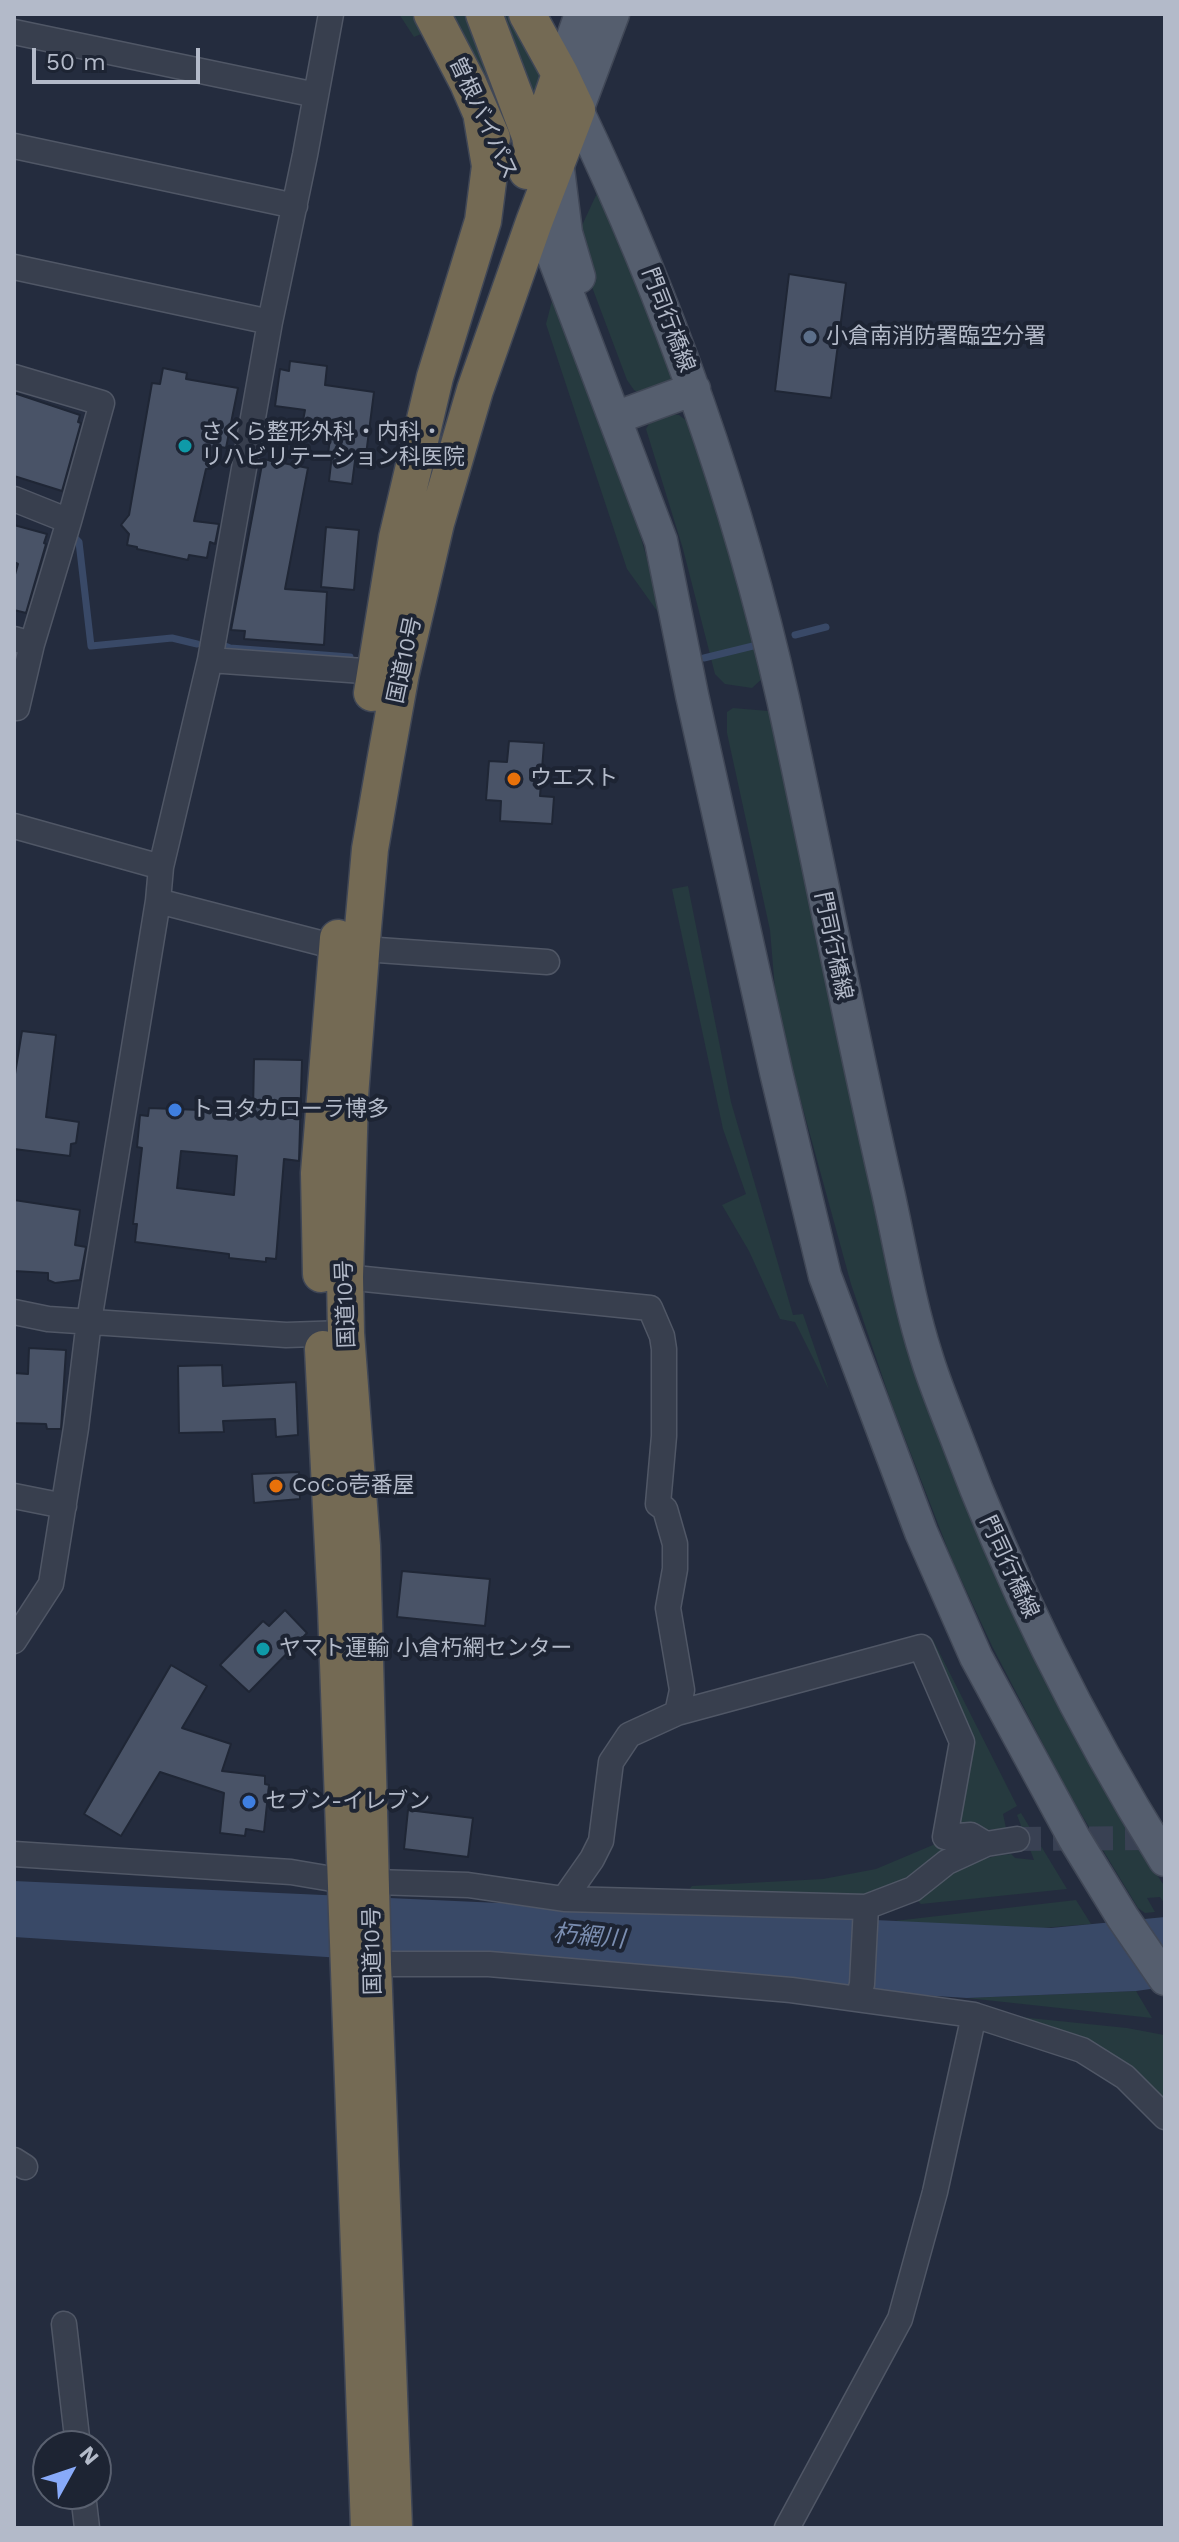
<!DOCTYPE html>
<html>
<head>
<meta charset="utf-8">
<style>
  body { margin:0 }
  #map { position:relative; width:1179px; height:2542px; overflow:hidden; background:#242c3e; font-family:"Work Sans",sans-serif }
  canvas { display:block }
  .frame { position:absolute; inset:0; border:16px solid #b3bac9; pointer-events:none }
  .north { position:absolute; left:32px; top:2430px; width:80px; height:80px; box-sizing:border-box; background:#1d2433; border:2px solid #59606f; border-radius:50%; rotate:50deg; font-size:22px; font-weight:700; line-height:32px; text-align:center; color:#b3bac9 }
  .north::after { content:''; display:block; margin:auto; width:28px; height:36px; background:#88aaf9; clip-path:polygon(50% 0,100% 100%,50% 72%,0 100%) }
  .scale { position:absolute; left:32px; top:48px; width:168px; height:36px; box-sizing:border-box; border:4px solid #b3bac9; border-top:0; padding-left:10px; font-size:24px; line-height:28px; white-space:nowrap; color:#b3bac9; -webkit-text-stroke:6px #1d2433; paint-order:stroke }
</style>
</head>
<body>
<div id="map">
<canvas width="1179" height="2542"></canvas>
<div class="frame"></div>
<div class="north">N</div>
<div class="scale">50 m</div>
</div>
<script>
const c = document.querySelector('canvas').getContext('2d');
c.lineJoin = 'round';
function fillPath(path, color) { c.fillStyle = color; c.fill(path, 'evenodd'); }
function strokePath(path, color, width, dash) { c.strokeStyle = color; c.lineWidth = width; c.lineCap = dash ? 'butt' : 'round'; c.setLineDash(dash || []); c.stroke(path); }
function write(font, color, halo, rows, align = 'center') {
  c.font = font + ' "Work Sans","Noto Sans JP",sans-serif'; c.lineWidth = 8; c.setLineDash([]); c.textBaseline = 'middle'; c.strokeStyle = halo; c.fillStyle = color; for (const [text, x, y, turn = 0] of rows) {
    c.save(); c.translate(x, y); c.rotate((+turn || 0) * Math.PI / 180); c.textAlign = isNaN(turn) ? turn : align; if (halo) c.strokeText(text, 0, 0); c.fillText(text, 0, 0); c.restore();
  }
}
fillPath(new Path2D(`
  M 399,14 L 416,14 L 426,32 L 414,37 Z
  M 448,14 L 470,14 L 507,115 L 494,107 Z
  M 499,14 L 513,14 L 549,81 L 538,108 Z
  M 598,191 L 616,229 L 673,377 L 671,386 L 642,395 L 634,390 L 627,380 L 586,271 L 578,234 Z
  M 554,293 C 593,398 638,504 660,615 L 627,569 L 546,324 Z
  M 668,414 L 679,415 L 692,425 L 708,472 L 764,677 L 752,688 L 725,684 L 715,674 L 683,549 L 646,429 L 649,424 Z
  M 733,708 L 768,711 L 772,713 L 885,1261 L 906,1336 L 958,1484 L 1008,1605 L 1080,1744 L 1144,1855 L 1165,1887 L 1165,1904 L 1160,1897 L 1147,1898 L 1155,1912 L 1145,1913 L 1138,1908 L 1069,1794 L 992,1646 L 952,1560 L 892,1405 L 851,1284 L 777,1014 L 770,930 L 727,733 L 727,712 Z
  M 688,886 L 731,1102 L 793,1315 L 803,1314 L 829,1390 L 795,1322 L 780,1319 L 749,1251 L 722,1205 L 746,1194 L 723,1129 L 672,889 Z
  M 932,1638 L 1017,1806 L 1003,1814 L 1006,1828 L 949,1834 L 966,1742 L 930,1639 Z
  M 1021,1813 L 1067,1889 L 921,1904 L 917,1900 C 948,1875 969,1858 1011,1854 L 1015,1858 L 1034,1860 L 1017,1815 Z
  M 972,1839 L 942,1852 L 904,1879 L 888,1887 L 858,1896 L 684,1896 L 692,1886 L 823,1879 L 876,1869 L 940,1842 Z
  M 1076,1900 L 1091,1924 L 1042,1928 L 886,1922 Z
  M 1136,1991 L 1152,2018 L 967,1998 Z
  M 1000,2015 L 1127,2028 L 1164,2035 L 1165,2102 Z`), '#263a3f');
fillPath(new Path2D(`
  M 14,1881 L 1051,1928 L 1165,1917 L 1165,1987 L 1136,1991 L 967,1998 L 14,1937 Z`), '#394967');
strokePath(new Path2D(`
  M 76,539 L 79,542 L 91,646 L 172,638 L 197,644
  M 795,635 L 826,627
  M 220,644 L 230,648 L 350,657
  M 704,658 L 757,645`), '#394967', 7);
const building = new Path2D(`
  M 789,274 L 846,283 L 831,398 L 775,391 Z
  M 290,361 L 327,366 L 325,385 L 374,392 L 366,455 L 356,453 L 352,484 L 329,481 L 332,455 L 328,454 L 331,431 L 302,426 L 305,410 L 275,406 L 280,369 L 289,371 Z
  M 163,368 L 187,373 L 186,379 L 238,388 L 226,448 L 216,446 L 211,469 L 206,469 L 194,521 L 219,524 L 215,544 L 210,542 L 207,558 L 189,555 L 188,560 L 137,549 L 137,547 L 127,545 L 129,534 L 121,525 L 129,515 L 152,383 L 160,384 Z
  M 14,393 L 80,415 L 78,422 L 81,423 L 62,491 L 14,476 Z
  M 263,459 L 308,468 L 285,589 L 327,592 L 324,645 L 244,639 L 245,631 L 231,630 Z
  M 14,525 L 47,534 L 44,543 L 46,544 L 26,613 L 14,610 L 14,578 L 18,564 L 14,562 Z
  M 326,527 L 359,530 L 354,590 L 321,587 Z
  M 509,741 L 544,743 L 540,796 L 554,797 L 552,824 L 500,821 L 501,801 L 486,800 L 489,761 L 507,762 Z
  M 22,1031 L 56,1035 L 46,1117 L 79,1122 L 76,1143 L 71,1144 L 70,1156 L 14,1149 L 14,1080 Z
  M 254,1059 L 302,1060 L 299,1161 L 284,1159 L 276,1259 L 266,1258 L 266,1262 L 229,1258 L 229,1254 L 135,1242 L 137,1224 L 133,1224 L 142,1148 L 137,1147 L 140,1115 L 148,1116 L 149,1108 L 253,1112 ZM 181,1151 L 237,1156 L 234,1195 L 177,1188 Z
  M 14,1200 L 80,1210 L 75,1245 L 86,1247 L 80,1280 L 55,1283 L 48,1280 L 48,1273 L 14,1271 Z
  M 29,1348 L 66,1350 L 61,1429 L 47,1429 L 46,1424 L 14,1423 L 14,1373 L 28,1374 Z
  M 222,1365 L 223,1386 L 296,1382 L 298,1435 L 276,1437 L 275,1419 L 223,1421 L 224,1432 L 179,1433 L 178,1366 Z
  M 299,1472 L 300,1499 L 254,1503 L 252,1474 Z
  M 402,1571 L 490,1579 L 485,1626 L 397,1617 Z
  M 285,1610 L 307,1633 L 249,1692 L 220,1665 L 263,1621 L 269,1626 Z
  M 171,1665 L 207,1686 L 182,1728 L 231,1744 L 222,1771 L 265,1776 L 265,1784 L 269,1785 L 264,1832 L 246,1829 L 245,1836 L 220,1833 L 224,1793 L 160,1772 L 121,1836 L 84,1814 Z
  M 408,1810 L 473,1818 L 468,1857 L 404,1849 Z`);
fillPath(building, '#495367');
strokePath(building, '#1f2635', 2);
strokePath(new Path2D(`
  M 1017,1839 L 1163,1838`), '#394153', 24, [24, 12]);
const minor = new Path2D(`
  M 14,32 L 316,95
  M 14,146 L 295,206
  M 14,267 L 270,322
  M 14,377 L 102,403 L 69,521 L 14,499
  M 14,639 L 32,644 L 69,521
  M 210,660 L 391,673
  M 17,708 L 32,644
  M 14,826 L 161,867
  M 158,901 L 336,947 L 547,962
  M 345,1277 L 650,1308 L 662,1336 L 664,1349 L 664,1436 L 658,1504 L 665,1509 L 675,1544 L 675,1569 L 668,1608 L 682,1690 L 677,1713 L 629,1735 L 611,1762 L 601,1841 L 592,1859 L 564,1899
  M 14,1312 L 48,1319 L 286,1335 L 344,1333
  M 14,1496 L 64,1506
  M 14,1641 L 51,1584 L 76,1428 L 89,1321 L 158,901 L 161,867 L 210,660 L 270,322 L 305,155 L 331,14
  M 677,1713 L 921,1647 L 962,1742 L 945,1837 L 971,1835 L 986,1844
  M 14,1854 L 291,1872 L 344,1881 L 468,1885 L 564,1899 L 866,1907 L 913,1889 L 947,1862 L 986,1844 L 1017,1839
  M 373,1964 L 489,1964 L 791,1990 L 974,2015 L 1082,2050 L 1125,2077 L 1165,2117
  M 858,1999 L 862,1984 L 866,1907
  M 14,2160 L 25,2167
  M 64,2324 L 78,2446
  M 83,2494 L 87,2528
  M 787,2528 L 900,2319 L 935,2192 L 974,2015`);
const major = new Path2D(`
  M 613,14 L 577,110 C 667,299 737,494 783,699 C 819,863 850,1028 888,1192 C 900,1246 909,1302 926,1355 C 934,1382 945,1408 955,1434 C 1010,1582 1081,1725 1165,1860
  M 558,91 L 560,74 L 581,14
  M 557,161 L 566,233 L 579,277
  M 534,222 L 554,258 L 661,541 L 692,695 L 776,1072 L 825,1276 L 921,1532 L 976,1657 L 1074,1838 L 1123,1918 L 1165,1979
  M 615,418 L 694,389`);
const highway = new Path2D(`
  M 432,14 L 468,83 L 492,138
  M 484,14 L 530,136 L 534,160
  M 527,171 L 560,74
  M 372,693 L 397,538 L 435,377 L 483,221 L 490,166 L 482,118
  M 321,1274 L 319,1173 L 338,938
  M 323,1349 L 336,1607 L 369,2528
  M 394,2528 L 373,1964 L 362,1546 L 346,1333 L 345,1277 L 350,1096 L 363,928 L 370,849 L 385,762 L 401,673 L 436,523 L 475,390 L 534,222 L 577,110 L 560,74 L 527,14`);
strokePath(minor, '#505766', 27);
strokePath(major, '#414857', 35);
strokePath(highway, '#404756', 39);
strokePath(minor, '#383f4e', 24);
strokePath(major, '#555e6e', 32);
strokePath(highway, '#746a54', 36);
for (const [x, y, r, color] of [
  [810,337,8,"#5c6f8a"],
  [185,446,8,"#0f9aa8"],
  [514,779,8,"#e8710a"],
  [175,1110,8,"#3f7fe0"],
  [276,1486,8,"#e8710a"],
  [263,1649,8,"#0f9aa8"],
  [249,1802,8,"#3f7fe0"]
]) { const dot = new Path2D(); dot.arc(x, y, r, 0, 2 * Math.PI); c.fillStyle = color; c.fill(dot); strokePath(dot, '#1d2433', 3); }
write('22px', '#b3bac9', '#1d2433', [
  ["曽根バイパス",483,118,65],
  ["門司行橋線",668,320,69],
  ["国道10号",405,660,-78],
  ["門司行橋線",833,946,78],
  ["国道10号",346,1304,-92],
  ["門司行橋線",1009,1567,65],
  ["国道10号",373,1951,-91]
]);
write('22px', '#b3bac9', '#1d2433', [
  ["小倉南消防署臨空分署",826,337],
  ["さくら整形外科・内科・",201,433],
  ["リハビリテーション科医院",201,458],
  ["ウエスト",530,779],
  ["トヨタカローラ博多",191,1110],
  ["CoCo壱番屋",292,1486],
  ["ヤマト運輸 小倉朽網センター",279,1649],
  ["セブン-イレブン",265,1802]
], 'left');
write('italic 24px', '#7b8eb1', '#1d2433', [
  ["朽網川",589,1937,5]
]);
</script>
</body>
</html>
